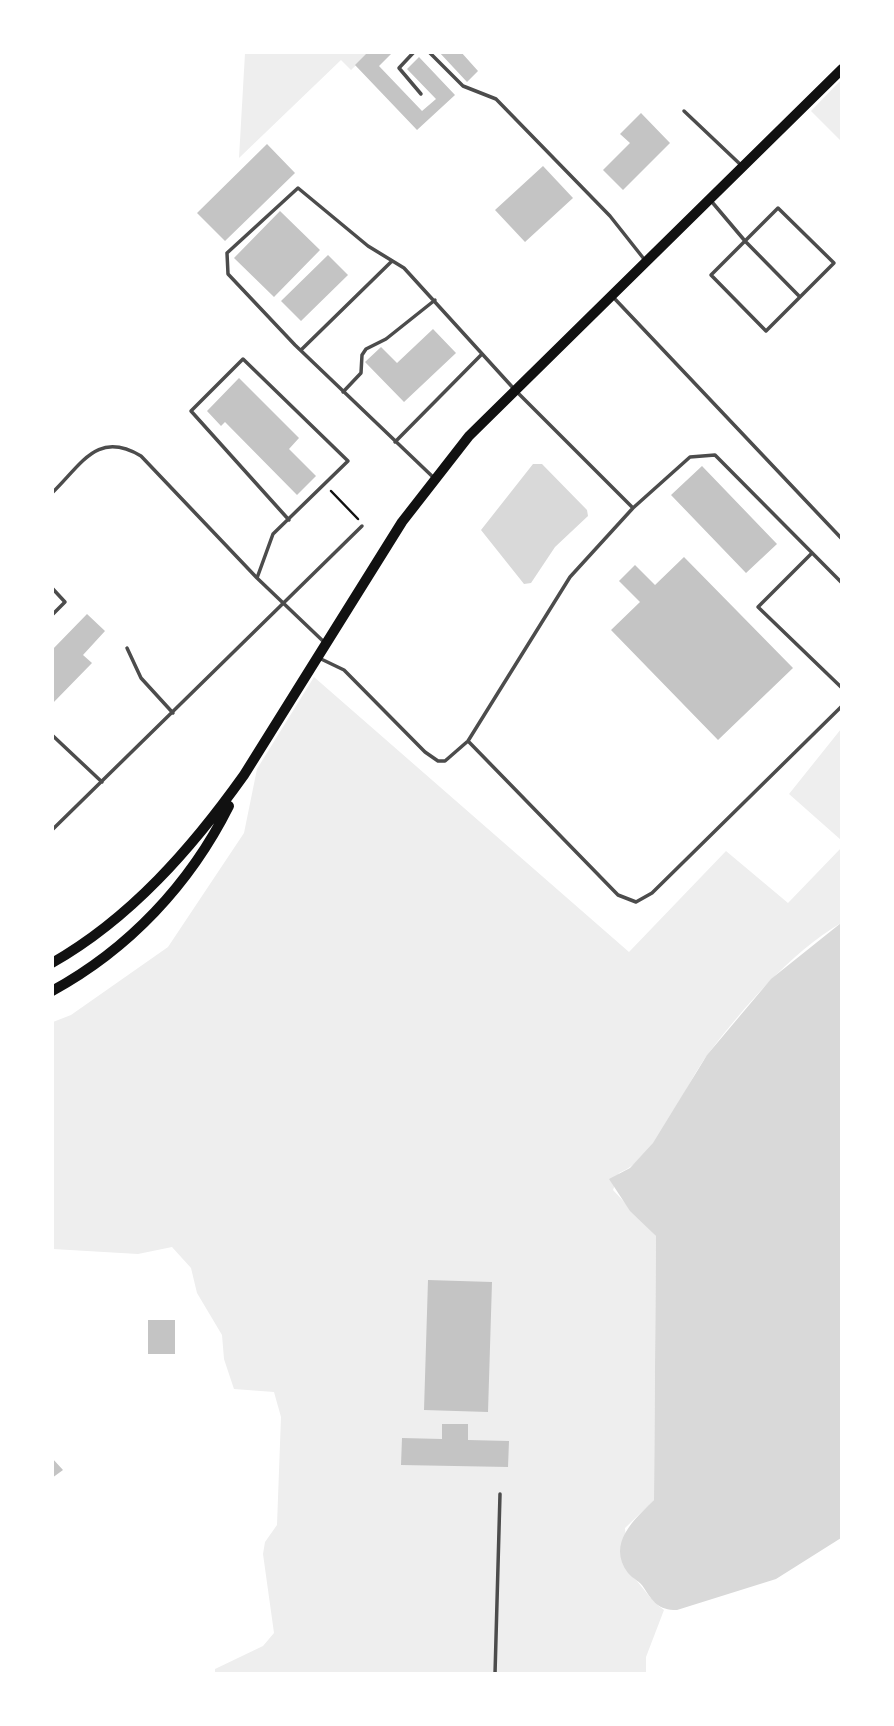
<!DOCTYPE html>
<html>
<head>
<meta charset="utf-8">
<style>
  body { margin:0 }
  #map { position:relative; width:894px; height:1726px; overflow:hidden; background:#fff; font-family:"Crimson Pro",serif }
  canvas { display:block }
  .frame { position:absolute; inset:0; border:54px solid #fff; pointer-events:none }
</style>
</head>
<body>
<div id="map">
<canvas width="894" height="1726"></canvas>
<div class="frame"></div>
</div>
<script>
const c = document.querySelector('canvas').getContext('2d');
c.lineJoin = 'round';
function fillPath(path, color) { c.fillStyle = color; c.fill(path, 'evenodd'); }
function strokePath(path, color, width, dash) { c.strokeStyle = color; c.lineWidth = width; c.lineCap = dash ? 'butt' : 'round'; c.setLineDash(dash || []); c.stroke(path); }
fillPath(new Path2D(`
  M 245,53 L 369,53 L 351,70 L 341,60 L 239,158 Z
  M 841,80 L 841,141 L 811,111 Z
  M 314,677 L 629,952 L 726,851 L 788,903 L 841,848 L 841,923 C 789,954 745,1006 708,1054 C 683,1087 659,1157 619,1173 L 613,1190 L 656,1236 L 654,1500 L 625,1528 L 628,1572 C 642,1584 649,1600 664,1610 L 646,1657 L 646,1673 L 215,1673 L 215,1669 L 263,1646 L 274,1633 L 263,1554 L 265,1542 L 277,1525 L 281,1417 L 274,1392 L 234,1389 L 224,1359 L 222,1335 L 197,1293 L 191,1268 L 172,1247 L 138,1254 L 53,1249 L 53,1022 L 71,1015 L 168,947 L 244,833 L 257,769 Z
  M 841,729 L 841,840 L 789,794 Z`), '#eee');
fillPath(new Path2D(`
  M 533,464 L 542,464 L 587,510 L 588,516 L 555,547 L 531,583 L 524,584 L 481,530 Z
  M 841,923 L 841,1538 L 776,1579 L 677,1610 C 658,1610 653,1602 644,1588 C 640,1581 633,1579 628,1573 C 606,1543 635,1519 654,1500 L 656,1236 L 630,1211 L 609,1179 L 630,1168 L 653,1143 L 707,1055 L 771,979 Z`), '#d9d9d9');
fillPath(new Path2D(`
  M 368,52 L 393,52 L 379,66 L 422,111 L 436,99 L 407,69 L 419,57 L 455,95 L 417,130 L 355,65 Z
  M 439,52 L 461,52 L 478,71 L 467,82 Z
  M 641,113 L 670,143 L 623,190 L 603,170 L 630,143 L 620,134 Z
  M 267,144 L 295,173 L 225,241 L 197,213 Z
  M 543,166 L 573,198 L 525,242 L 495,210 Z
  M 280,211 L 320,250 L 274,297 L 234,258 Z
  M 328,255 L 348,275 L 301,321 L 281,301 Z
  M 433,329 L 456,353 L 404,402 L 365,362 L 381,347 L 397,363 Z
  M 239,378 L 299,438 L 289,449 L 316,476 L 297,495 L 225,422 L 221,426 L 207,411 Z
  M 702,466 L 777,544 L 746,573 L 671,495 Z
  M 684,557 L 793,668 L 718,740 L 611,630 L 640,602 L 619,581 L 635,565 L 655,585 Z
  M 87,614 L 105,631 L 83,655 L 92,663 L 52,704 L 52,650 Z
  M 428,1280 L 492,1282 L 488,1412 L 424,1410 Z
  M 148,1320 L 175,1320 L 175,1354 L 148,1354 Z
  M 442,1424 L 468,1424 L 468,1440 L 509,1441 L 508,1467 L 401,1465 L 402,1438 L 442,1439 Z
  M 52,1458 L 63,1470 L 52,1478 Z`), '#c4c4c4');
strokePath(new Path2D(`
  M 331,491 L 358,519`), '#111', 2.5);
strokePath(new Path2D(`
  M 414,52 L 399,68 L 421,94
  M 429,52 L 463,86 L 496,99 L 610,216 L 644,259
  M 684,111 L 742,166
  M 712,202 L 745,241 L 711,275 L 766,331 L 834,263 L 778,208 L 745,241 L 800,297
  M 614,298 L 842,539
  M 301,350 L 392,261
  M 343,392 L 361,373 L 362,355 L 366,349 L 386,339 L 435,300
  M 395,442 L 482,354
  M 434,478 L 295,345 L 228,274 L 227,253 L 298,188 L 368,246 L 404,268 L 515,390 L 633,508
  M 52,493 C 82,464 97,430 141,456 L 257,578
  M 289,520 L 191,411 L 243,359 L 348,461 L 273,534 L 257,578 L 324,642
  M 812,553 L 758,607 L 842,688
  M 52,588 L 65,602 L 52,615
  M 127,648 L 141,678 L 173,713
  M 319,658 L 344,670 L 425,752 L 438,761 L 445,761 L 468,741 L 570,577 L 633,508 L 690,457 L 715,455 L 842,583
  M 52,735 L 102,782
  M 468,741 L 618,895 L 636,902 L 652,893 L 842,706
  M 52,830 L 362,526
  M 495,1674 L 500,1494`), '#4c4c4c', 3.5);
strokePath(new Path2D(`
  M 52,963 C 131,918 192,848 244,775 L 402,522 L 469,436 L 842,69
  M 52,991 C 129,949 190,884 229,806`), '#111', 10);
</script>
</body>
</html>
